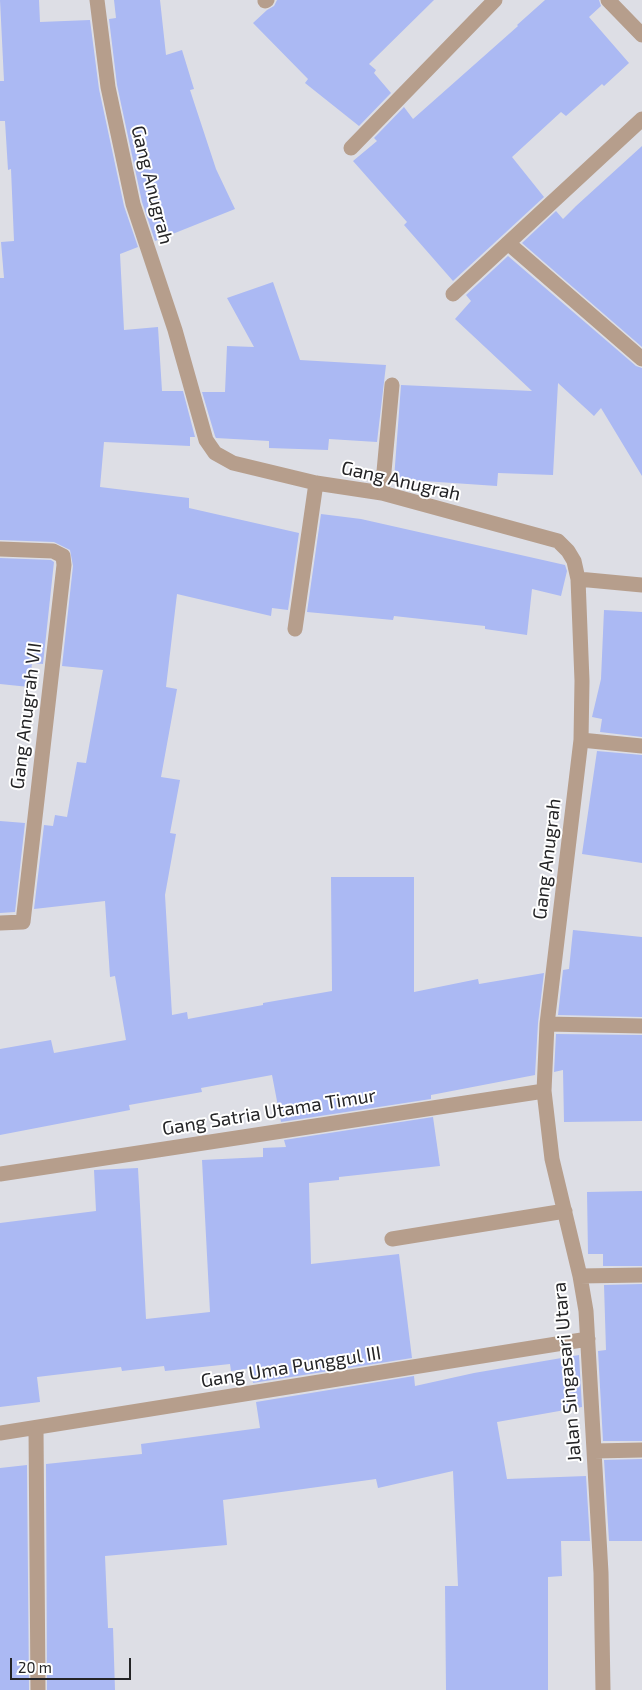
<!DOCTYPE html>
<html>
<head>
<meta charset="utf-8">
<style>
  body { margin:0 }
  #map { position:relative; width:642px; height:1690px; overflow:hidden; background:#dddee5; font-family:"Exo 2",sans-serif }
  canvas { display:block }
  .scale { position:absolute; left:10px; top:1658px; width:121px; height:22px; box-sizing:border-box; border:2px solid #242426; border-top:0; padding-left:6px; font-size:15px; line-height:18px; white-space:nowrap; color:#242426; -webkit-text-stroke:4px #fff; paint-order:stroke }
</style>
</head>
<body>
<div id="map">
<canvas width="642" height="1690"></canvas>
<div class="scale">20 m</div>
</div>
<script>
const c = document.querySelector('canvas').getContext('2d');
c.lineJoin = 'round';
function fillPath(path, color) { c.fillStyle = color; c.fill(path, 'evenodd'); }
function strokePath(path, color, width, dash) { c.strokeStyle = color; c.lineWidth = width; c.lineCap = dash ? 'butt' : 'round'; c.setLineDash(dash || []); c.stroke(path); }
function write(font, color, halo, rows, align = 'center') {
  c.font = font + ' "Exo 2",sans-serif'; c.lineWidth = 4; c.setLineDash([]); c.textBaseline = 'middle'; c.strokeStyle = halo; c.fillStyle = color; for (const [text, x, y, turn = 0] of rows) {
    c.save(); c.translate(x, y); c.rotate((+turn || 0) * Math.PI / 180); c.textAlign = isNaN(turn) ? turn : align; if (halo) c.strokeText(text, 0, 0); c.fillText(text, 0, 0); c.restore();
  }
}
fillPath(new Path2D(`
  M 0,0 L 39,0 L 40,22 L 90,20 L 99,89 L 124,206 L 138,247 L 120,254 L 124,330 L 158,327 L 162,391 L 183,391 L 195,437 L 190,437 L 190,446 L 104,442 L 100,487 L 189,498 L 189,508 L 299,533 L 288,610 L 272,608 L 271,616 L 177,594 L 166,687 L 177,689 L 161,777 L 180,780 L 170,833 L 176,834 L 165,895 L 172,1015 L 187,1012 L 188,1019 L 263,1005 L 263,1003 L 332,991 L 331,877 L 414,877 L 414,992 L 478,979 L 479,984 L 544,973 L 538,1023 L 535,1075 L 431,1095 L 431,1099 L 281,1122 L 272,1075 L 201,1088 L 202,1092 L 129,1105 L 130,1110 L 0,1135 L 0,1049 L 51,1040 L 54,1053 L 126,1040 L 115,976 L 110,977 L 105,901 L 34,909 L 44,825 L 53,826 L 55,815 L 67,817 L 77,762 L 86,763 L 103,670 L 62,666 L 73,566 L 70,550 L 54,542 L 0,540 L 0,278 L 4,278 L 1,242 L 14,241 L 11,169 L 8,170 L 5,121 L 0,121 L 0,81 L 4,81 Z
  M 114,0 L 160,0 L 166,55 L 182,50 L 194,89 L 190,90 L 216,169 L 235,209 L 155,241 L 142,202 L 117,85 L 109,19 L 116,18 Z
  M 277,0 L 434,0 L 369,64 L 376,70 L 374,73 L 391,93 L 359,126 L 305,83 L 308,79 L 253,23 L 267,10 L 274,6 Z
  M 545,0 L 599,0 L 601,6 L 589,17 L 629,63 L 604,86 L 602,84 L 566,116 L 561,112 L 512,157 L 544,197 L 453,281 L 404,225 L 407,222 L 353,161 L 377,141 L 374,138 L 404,107 L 413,119 L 518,26 L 517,25 Z
  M 642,146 L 642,347 L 522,243 L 556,211 L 563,219 L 576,206 Z
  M 508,256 L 636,366 L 642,368 L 642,476 L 601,408 L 594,416 L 558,383 L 553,475 L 498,473 L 497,486 L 394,479 L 401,385 L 532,391 L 455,319 L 471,301 L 466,295 Z
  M 273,282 L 300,360 L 386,365 L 377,442 L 329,439 L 328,450 L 269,448 L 269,441 L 216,438 L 215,436 L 202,392 L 225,392 L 227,346 L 254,347 L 227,298 Z
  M 321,514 L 361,519 L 565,565 L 567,571 L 561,596 L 532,589 L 527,635 L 485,629 L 485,626 L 394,616 L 393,620 L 307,612 Z
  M 0,558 L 51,560 L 54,562 L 43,664 L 32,663 L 29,687 L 0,684 Z
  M 604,610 L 642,612 L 642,737 L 600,732 L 602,719 L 592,717 L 601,679 Z
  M 597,751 L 642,755 L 642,863 L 582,854 Z
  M 0,821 L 25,823 L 15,912 L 0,913 Z
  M 573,930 L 642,937 L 642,1017 L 558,1015 L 563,970 L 569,969 Z
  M 556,1034 L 642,1035 L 642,1121 L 564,1122 L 563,1070 L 554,1072 Z
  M 433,1117 L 440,1166 L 339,1177 L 339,1180 L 309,1183 L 311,1264 L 399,1254 L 412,1358 L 253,1383 L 251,1368 L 231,1371 L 230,1364 L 165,1371 L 164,1366 L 122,1371 L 121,1367 L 37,1377 L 40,1402 L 0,1407 L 0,1223 L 96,1211 L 94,1170 L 138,1168 L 146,1319 L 210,1312 L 202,1160 L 263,1157 L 263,1148 L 286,1147 L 284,1140 Z
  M 642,1191 L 642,1266 L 603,1266 L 603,1254 L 588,1254 L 587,1192 Z
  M 642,1284 L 642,1441 L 603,1441 L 598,1351 L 606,1350 L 604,1285 Z
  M 579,1355 L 582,1407 L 497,1422 L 507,1479 L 586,1476 L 590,1541 L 561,1541 L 562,1576 L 548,1577 L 548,1690 L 446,1690 L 445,1586 L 458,1586 L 453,1471 L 378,1488 L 376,1479 L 223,1500 L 227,1545 L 105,1556 L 108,1628 L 113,1628 L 115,1690 L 47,1690 L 46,1464 L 142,1454 L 141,1444 L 260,1428 L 256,1402 L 414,1376 L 415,1386 L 474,1373 Z
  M 642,1459 L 642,1541 L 609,1541 L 604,1460 Z
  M 27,1465 L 29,1690 L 0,1690 L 0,1468 Z`), '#abb9f3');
strokePath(new Path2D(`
  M 97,0 L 108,87 L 133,204 L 175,330 L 206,440 L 215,453 L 233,463 L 316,483 L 382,493 L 558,541 L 568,551 L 574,561 L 578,579 L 582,681 L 581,740 L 547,1024 L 544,1091 L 552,1159 L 580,1276 L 586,1311 L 601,1573 L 603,1690
  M 608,0 L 642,35
  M 265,1 L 267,0
  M 351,148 L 495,0
  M 508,243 L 642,359
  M 453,294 L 642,119
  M 382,493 L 392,385
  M 0,549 L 53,551 L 63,556 L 64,565 L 23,922 L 0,923
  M 578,579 L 642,585
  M 295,629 L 316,483
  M 581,740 L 642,746
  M 547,1024 L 642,1026
  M 0,1174 L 544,1091
  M 392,1239 L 565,1211
  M 580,1276 L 642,1275
  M 36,1428 L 38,1690
  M 0,1433 L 588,1339
  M 594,1451 L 642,1450`), '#b69e8c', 15);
write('19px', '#242426', '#fff', [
  ["Gang Anugrah",152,185,76],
  ["Gang Anugrah",401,481,13],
  ["Gang Anugrah VII",26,716,-83],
  ["Gang Anugrah",547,859,-83],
  ["Gang Satria Utama Timur",269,1112,-9],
  ["Gang Uma Punggul III",291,1367,-9],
  ["Jalan Singasari Utara",567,1372,-95]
]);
</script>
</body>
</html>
